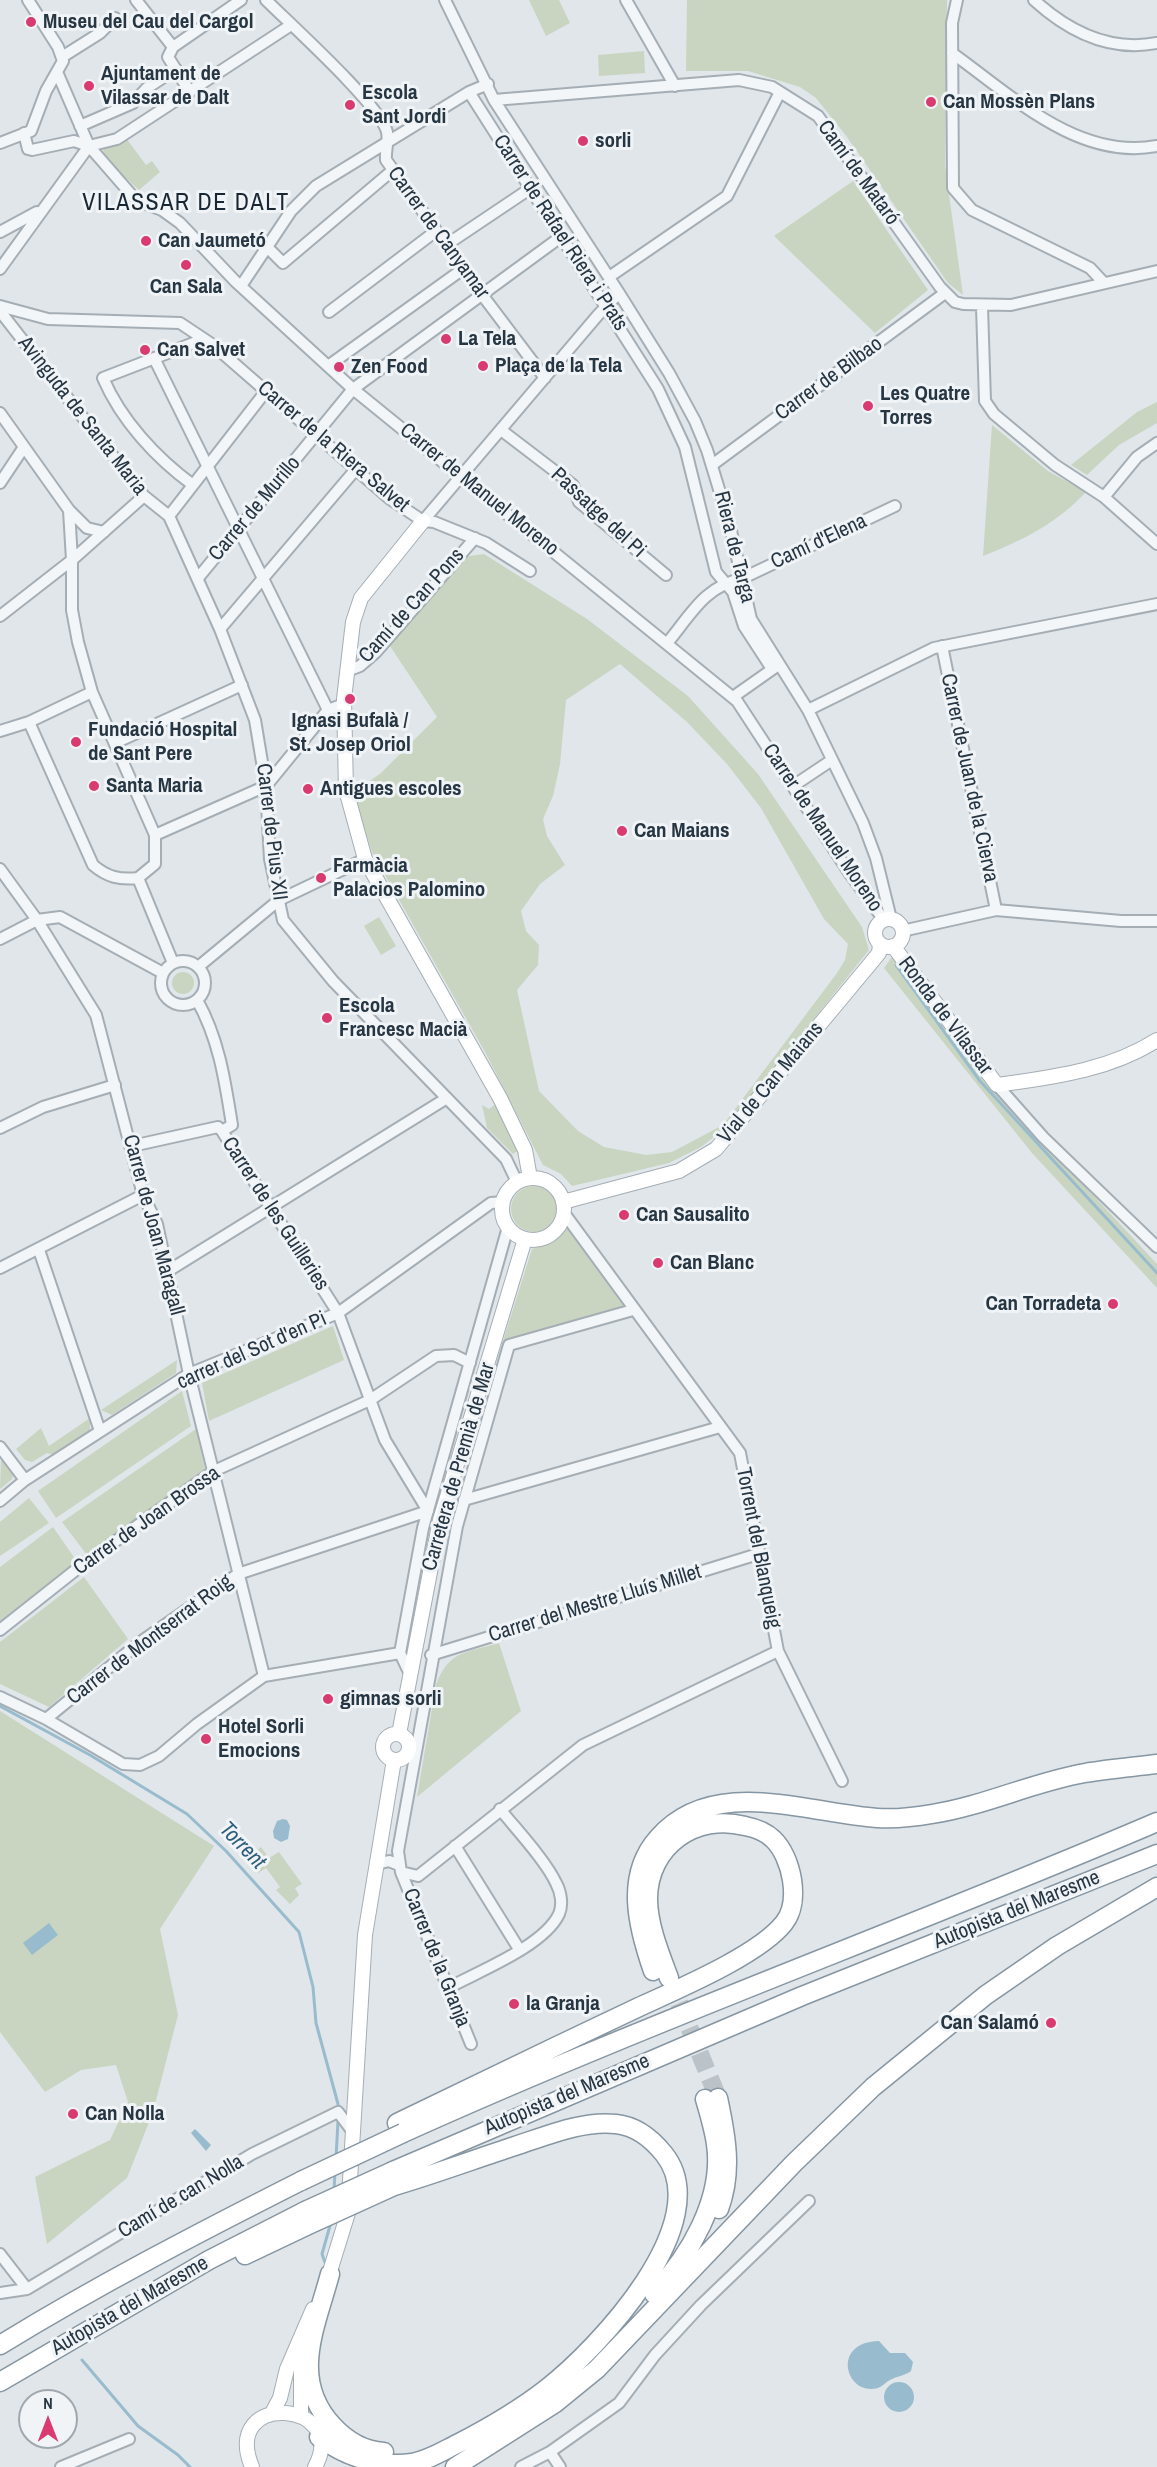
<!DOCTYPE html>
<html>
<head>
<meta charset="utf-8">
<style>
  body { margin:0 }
  #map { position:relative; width:1157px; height:2467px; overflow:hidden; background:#e0e6ea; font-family:"Archivo Narrow",sans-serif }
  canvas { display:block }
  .north { position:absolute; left:18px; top:2389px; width:60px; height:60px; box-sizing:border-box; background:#f0f4f7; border:2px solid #a0a8af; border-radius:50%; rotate:0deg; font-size:16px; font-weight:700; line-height:24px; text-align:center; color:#273643 }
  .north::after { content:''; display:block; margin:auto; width:21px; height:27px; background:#d93b71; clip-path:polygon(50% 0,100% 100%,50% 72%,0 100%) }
</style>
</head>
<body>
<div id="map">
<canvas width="1157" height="2467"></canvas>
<div class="north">N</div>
</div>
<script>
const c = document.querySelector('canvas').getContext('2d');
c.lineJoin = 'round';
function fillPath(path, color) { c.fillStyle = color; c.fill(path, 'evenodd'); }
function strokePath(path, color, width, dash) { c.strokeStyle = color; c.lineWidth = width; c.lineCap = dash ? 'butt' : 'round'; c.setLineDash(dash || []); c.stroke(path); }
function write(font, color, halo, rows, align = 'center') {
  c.font = font + ' "Archivo Narrow",sans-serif'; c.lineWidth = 6; c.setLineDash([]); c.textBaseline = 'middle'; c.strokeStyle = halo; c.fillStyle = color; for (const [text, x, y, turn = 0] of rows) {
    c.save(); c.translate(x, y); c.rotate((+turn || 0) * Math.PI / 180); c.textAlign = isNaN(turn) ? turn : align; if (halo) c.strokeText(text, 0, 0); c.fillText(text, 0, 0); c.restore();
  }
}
fillPath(new Path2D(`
  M 529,0 L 559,0 L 570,23 L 546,36 Z
  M 687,0 L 947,0 L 945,166 L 963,295 L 948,283 L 847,137 L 816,98 L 800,87 L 748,71 L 686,71 Z
  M 644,51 L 645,73 L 599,76 L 598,55 Z
  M 126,138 L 146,165 L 152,161 L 160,172 L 139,190 L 102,156 L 104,148 L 124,142 Z
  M 853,181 L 928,290 L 875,333 L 774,236 Z
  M 1157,402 L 1157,423 L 1119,445 L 1087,475 L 1071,465 L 1137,412 Z
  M 992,425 L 1048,471 L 1086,492 C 1056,524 1023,540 983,556 Z
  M 484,554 L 587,619 L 688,696 L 758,774 L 862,927 L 869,950 L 728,1126 L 701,1147 L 669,1163 L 572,1186 L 561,1174 L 543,1165 L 485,1052 L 372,852 L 353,793 L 381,773 L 437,717 L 388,643 L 463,557 ZM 620,664 L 687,722 L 727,764 L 761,808 L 824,919 L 848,944 L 845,960 L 837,973 L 723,1125 L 672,1152 L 646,1155 L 604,1147 L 578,1131 L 539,1091 L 517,990 L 538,965 L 539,945 L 526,931 L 521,911 L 540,884 L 565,865 L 547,836 L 543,819 L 553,796 L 560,764 L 566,700 Z
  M 379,917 L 396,946 L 381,955 L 364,926 Z
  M 894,954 L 991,1085 L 1157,1264 L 1157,1288 L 1032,1153 L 884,968 Z
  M172 983a11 11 0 1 1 22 0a11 11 0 1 1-22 0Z
  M 497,1103 L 520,1149 L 513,1154 L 487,1128 L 482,1105 L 489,1109 Z
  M511 1209a23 23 0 1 1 46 0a23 23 0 1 1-46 0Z
  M 565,1226 L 625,1308 L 503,1341 L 532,1249 C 547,1244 558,1242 565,1226 Z
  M 333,1326 L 344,1360 L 209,1421 L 202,1383 Z
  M 177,1360 L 176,1373 L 112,1415 L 101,1410 Z
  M 182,1391 L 191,1426 L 56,1518 L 38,1491 Z
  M 90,1418 L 90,1430 L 53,1455 L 47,1453 L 32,1462 L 25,1460 L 16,1449 L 41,1428 L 49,1446 Z
  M 196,1429 L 205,1469 L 87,1555 L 62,1522 Z
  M 1,1459 L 13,1475 L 12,1479 L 0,1489 Z
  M 29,1498 L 49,1523 L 0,1556 L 0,1522 Z
  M 53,1527 L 78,1563 L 0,1624 L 0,1567 Z
  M 84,1577 L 128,1639 L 49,1707 L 0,1684 L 0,1642 Z
  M 499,1643 L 521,1711 L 417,1797 L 436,1685 C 449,1650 466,1653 499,1643 Z
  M 0,1711 L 214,1846 L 160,1929 L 178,2015 L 153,2112 L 127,2178 L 47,2244 L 35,2177 L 110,2140 L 128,2102 L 116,2065 L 81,2070 L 45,2092 L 0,2032 Z
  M 261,1847 L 269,1858 L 279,1852 L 302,1884 L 295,1888 L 299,1895 L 290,1904 L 276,1890 L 280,1887 L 266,1868 L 258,1873 L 247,1858 Z`), '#c9d5c0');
fillPath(new Path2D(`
  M 283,1819 L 287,1820 L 290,1826 L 288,1839 L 281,1842 L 274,1838 L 273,1831 L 277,1821 Z
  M 49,1923 L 58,1935 L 32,1955 L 23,1943 Z
  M 195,2129 L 211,2145 L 206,2151 L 191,2133 Z
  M 879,2341 L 890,2353 L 905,2353 L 913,2362 L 911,2371 C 904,2376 897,2376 890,2380 C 886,2382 883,2386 878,2388 C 846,2397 830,2342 879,2341 Z
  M884 2397a15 15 0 1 1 30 0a15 15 0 1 1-30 0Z`), '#98bccd');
strokePath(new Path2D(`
  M 896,965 L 980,1081 L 1157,1273
  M 0,1706 L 90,1755 L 187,1814 L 226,1851 L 299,1932 L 313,1987 L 316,2023 L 338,2104
  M 336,2158 L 338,2121
  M 334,2191 L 335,2171
  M 326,2265 L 322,2254 L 331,2222
  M 82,2360 L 138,2426 L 178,2455 L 190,2467`), '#98bccd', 3);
strokePath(new Path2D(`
  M 669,1978 L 718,2098`), '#bbc3c9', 18, [18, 9]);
const street = new Path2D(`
  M 136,0 L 173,47
  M 266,0 C 289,23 381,106 387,132 C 389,141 385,151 386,160 L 483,296 L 545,378
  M 445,0 L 494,100 L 619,293 L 669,373 L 695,421 L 707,450 L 729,522 L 751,619 L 808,710 L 863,823 L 876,858 L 891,919
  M 626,0 L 675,86
  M 957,0 L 952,23 L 953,188 L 972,210 L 1090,268 L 1104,283
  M 1034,0 C 1068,31 1110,52 1157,43
  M 952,53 C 1011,95 1078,161 1157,146
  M 62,57 L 100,33 L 115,18
  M 57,72 L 89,146 L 136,200 L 162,210 L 180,223 L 235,281 L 353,389 L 737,701 L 848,871 L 884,920
  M 190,92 L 168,57 L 173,47 L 241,0
  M 469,92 L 658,389 L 685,447 L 716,572 L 733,592 L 744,626 L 772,669
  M 494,100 L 739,80 L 772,87 L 818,116 L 940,287 L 955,302 L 963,304 L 1011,305 L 1157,271
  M 80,126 L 133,103 L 147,88 L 176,69
  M 24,133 L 28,149 L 32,150 L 74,141 L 89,146
  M 0,143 L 31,131 L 46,91 L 63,61 L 58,47 L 28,0
  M 89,146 L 117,139 L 291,25
  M 0,232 L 37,212
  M 446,245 L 531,188
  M 267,247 L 283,263 L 393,170
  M 0,269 L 89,146
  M 609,277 L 727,196 L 780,92
  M 241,286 L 291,211 L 316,186 L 469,92 L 488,84
  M 0,306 L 48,319 L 180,323 L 213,345 L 390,499 L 423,521 L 434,522 L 486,543 L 530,571
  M 982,307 L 985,401 L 994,414 L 1055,465 L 1104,497 L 1157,544
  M 0,311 L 144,496 L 169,516 L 220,629 L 255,720 L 266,786 L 270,859 L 283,920 L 333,981 L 506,1159 L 517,1182
  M 329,312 L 436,231
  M 154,358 L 328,710
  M 328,366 L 463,269
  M 0,413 L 69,510 L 72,560 L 72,610 L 78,642 L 92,692 L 155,835 L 155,864 L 138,878 L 173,963
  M 501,430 L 573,485 L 579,502 L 666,575
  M 712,465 L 945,293
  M 0,483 L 24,447
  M 193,485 C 156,458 121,420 103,378 L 204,339
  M 1104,497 L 1137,457 L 1157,443
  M 69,510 L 87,528 L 104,532
  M 169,516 L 266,391
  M 423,521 L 598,315 L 619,293
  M 198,578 L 353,389 L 562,236
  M 0,616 L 72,560 L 144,496
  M 220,629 L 356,469
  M 668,642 C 692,613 704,587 743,578 L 895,506
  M 942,646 L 996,910
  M 347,671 L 360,666 L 376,652 L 475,538
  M 733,697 L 777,666
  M 808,710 L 934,648 L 1157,604
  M 29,722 L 93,865 C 107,877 119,880 138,878
  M 0,731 L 29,722 L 92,692
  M 115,743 L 242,685
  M 793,786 L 832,760
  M 155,835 L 266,786 L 328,710 L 344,704
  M 0,869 L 37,920 L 96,1015 L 143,1195 L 157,1224 L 189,1374 L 264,1676
  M 902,931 L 996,910 L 1121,921 L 1157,921
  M 0,939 L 37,920 L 60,917 L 163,973
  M161 983a22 22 0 1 1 44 0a22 22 0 1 1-44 0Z
  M 198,967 L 279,900 L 365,859
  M 197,1000 C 219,1039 225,1081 232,1125 L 222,1131
  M 997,1085 L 1043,1137 L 1157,1247
  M 0,1128 L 43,1107 L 115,1085
  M 132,1146 L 218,1127 L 222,1131 L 338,1313 L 385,1440 L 428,1511
  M 564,1213 L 740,1453 L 778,1651 L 842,1781
  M 39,1250 L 100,1431
  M 0,1268 L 143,1195
  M 168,1271 L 447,1098
  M 0,1447 L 25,1480
  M 464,1500 L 720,1427
  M 0,1501 L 25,1480 L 189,1374 L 338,1313 L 491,1203 L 503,1202
  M 0,1630 L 82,1565 L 214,1471 L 370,1400 L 436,1356 L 454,1355 L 470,1363
  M 431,1655 L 758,1554
  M 409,1672 L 400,1653 L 423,1528 L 508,1227
  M 0,1697 L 46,1719 L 123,1764 L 140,1765 L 159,1756 L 197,1724 L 264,1676 L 400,1653
  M 46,1719 L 139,1643 L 238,1574 L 428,1511
  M 455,1846 L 519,1949
  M 377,1864 L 389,1861 L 399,1865
  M 401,1872 L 418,1876 L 583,1745 L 778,1651
  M 448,1988 C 479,1971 544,1946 559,1914 C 563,1905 561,1892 556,1883 C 546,1861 516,1829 500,1809
  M 471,2044 L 401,1872 L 398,1851 L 457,1526 L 509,1345 L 633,1310
  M 0,2254 L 27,2289
  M 0,2293 L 27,2289 L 252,2154 L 338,2112 L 353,2132
  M 550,2452 L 560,2467
  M 61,2467 L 129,2439
  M 521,2467 L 550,2452 L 619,2403 L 655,2355 L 701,2305 L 809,2201`);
const secondary = new Path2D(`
  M 423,521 L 361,598 L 353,622 L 344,699 L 346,790 L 365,859 L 500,1098 L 525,1150 L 530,1178
  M875 933a14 14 0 1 1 28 0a14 14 0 1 1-28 0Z
  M 893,946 L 997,1085 C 1053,1077 1108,1071 1157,1040
  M502 1209a31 31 0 1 1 62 0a31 31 0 1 1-62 0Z
  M 563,1202 L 679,1171 L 716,1149 L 870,964 L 879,953 L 880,944
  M 399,1734 L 440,1520 L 525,1239
  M383 1747a13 13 0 1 1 26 0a13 13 0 1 1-26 0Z
  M 327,2281 L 348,2213 L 365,1935 L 394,1760
  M 301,2345 L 301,2416
  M 272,2413 L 280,2398 L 287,2369 L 313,2309
  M 252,2467 C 220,2389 351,2401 315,2467`);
const highway = new Path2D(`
  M 653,1971 C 638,1928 624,1876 658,1838 C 713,1775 806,1813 877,1818 C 894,1819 915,1817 932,1814 C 984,1806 1033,1782 1085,1773 C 1109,1769 1133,1767 1157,1764
  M 718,2098 C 726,2135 733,2172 719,2209
  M 397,2123 C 478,2084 558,2045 639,2007 C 678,1989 759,1955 784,1923 C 801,1902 792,1857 773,1839 C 765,1831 755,1828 745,1826 C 696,1813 648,1846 648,1899 C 648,1925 660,1954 669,1978
  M 403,2133 C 651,2021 907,1929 1157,1822
  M 393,2171 L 802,1996 L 1157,1854
  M 245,2255 L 306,2226
  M 330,2274 C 316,2327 289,2379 333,2426 C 346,2440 364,2451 384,2452
  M 654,2294 C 689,2256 724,2199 716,2144 C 714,2129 709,2113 705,2099
  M 0,2345 C 98,2285 198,2233 301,2181
  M 0,2382 L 209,2260 L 305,2211
  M 319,2437 C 346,2457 378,2467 412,2463 C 429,2460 443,2451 457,2444 C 488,2428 519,2410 546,2389 C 598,2349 718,2221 664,2154 C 652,2139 636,2126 616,2124 C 583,2120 546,2136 515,2146 C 475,2159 435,2174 394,2186
  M 455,2467 L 554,2404 L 597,2369 L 794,2163 L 873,2087 L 986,1995 L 1057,1946 L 1157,1887`);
strokePath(street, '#a5aeb5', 14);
strokePath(secondary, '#a5aeb5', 16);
strokePath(highway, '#8696a2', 21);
strokePath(street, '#f3f6f8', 10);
strokePath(secondary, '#fff', 14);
strokePath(highway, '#fff', 18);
const highwayBridge = new Path2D(`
  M 301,2181 L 403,2133
  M 305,2211 L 393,2171
  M 306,2226 L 394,2186`);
strokePath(highwayBridge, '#8696a2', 21, []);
strokePath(highwayBridge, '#fff', 18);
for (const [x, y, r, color] of [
  [31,22,6,"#d93b71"],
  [89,86,6,"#d93b71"],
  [931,102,6,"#d93b71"],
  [350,105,6,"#d93b71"],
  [583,141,6,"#d93b71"],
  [146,241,6,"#d93b71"],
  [186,265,6,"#d93b71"],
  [446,339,6,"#d93b71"],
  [145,350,6,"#d93b71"],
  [483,366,6,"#d93b71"],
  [339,367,6,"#d93b71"],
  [868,406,6,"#d93b71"],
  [350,699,6,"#d93b71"],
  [76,742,6,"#d93b71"],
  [94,786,6,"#d93b71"],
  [308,789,6,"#d93b71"],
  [622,831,6,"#d93b71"],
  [321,878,6,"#d93b71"],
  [327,1018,6,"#d93b71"],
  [624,1215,6,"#d93b71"],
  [658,1263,6,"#d93b71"],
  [1113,1304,6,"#d93b71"],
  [328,1699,6,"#d93b71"],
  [206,1739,6,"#d93b71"],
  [514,2004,6,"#d93b71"],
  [1051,2023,6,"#d93b71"],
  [73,2114,6,"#d93b71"]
]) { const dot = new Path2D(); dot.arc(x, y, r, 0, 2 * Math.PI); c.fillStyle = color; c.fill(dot); strokePath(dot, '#f0f4f7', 2); }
write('bold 21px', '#273643', '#f0f4f7', [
  ["Museu del Cau del Cargol",43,22],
  ["Ajuntament de",101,74],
  ["Vilassar de Dalt",101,98],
  ["Escola",362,93],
  ["Sant Jordi",362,117],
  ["Can Mossèn Plans",943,102],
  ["sorli",595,141],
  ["Can Jaumetó",158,241],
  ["Can Sala",186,287,"center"],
  ["La Tela",458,339],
  ["Can Salvet",157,350],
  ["Plaça de la Tela",495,366],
  ["Zen Food",351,367],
  ["Les Quatre",880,394],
  ["Torres",880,418],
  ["Ignasi Bufalà /",350,721,"center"],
  ["St. Josep Oriol",350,745,"center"],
  ["Fundació Hospital",88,730],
  ["de Sant Pere",88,754],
  ["Santa Maria",106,786],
  ["Antigues escoles",320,789],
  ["Can Maians",634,831],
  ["Farmàcia",333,866],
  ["Palacios Palomino",333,890],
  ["Escola",339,1006],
  ["Francesc Macià",339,1030],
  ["Can Sausalito",636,1215],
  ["Can Blanc",670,1263],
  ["Can Torradeta",1101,1304,"right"],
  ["gimnas sorli",340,1699],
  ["Hotel Sorli",218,1727],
  ["Emocions",218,1751],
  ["la Granja",526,2004],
  ["Can Salamó",1039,2023,"right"],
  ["Can Nolla",85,2114]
], 'left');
write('21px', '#273643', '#f0f4f7', [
  ["Camí de Mataró",858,173,54],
  ["Carrer de Canyamar",438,233,54],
  ["Carrer de Rafael Riera i Prats",560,233,57],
  ["Carrer de Bilbao",829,379,-36],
  ["Avinguda de Santa Maria",82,416,52],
  ["Carrer de la Riera Salvet",333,447,40],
  ["Carrer de Manuel Moreno",479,490,39],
  ["Carrer de Murillo",255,509,-50],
  ["Passatge del Pi",598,513,43],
  ["Camí d'Elena",819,542,-25],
  ["Riera de Targa",734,547,76],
  ["Camí de Can Pons",412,606,-48],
  ["Carrer de Juan de la Cierva",969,778,78],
  ["Carrer de Manuel Moreno",822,828,56],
  ["Carrer de Pius XII",271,832,83],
  ["Ronda de Vilassar",945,1016,53],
  ["Vial de Can Maians",771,1083,-50],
  ["Carrer de les Guilleries",275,1214,57],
  ["Carrer de Joan Maragall",153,1225,75],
  ["carrer del Sot d'en Pi",252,1351,-24],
  ["Carretera de Premià de Mar",459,1467,-74],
  ["Carrer de Joan Brossa",147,1521,-35],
  ["Torrent del Blanqueig",758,1548,79],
  ["Carrer del Mestre Lluís Millet",595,1604,-17],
  ["Carrer de Montserrat Roig",150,1640,-37],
  ["Autopista del Maresme",1017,1910,-22],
  ["Carrer de la Granja",436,1958,68],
  ["Autopista del Maresme",567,2095,-23],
  ["Camí de can Nolla",181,2197,-31],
  ["Autopista del Maresme",130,2306,-30]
]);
write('italic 22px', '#2e5e7a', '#f0f4f7', [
  ["Torrent",242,1846,46]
]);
c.letterSpacing = '1.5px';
write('24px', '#192734', '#f0f4f7', [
  ["VILASSAR DE DALT",186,204]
]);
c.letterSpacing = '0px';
</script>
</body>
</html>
